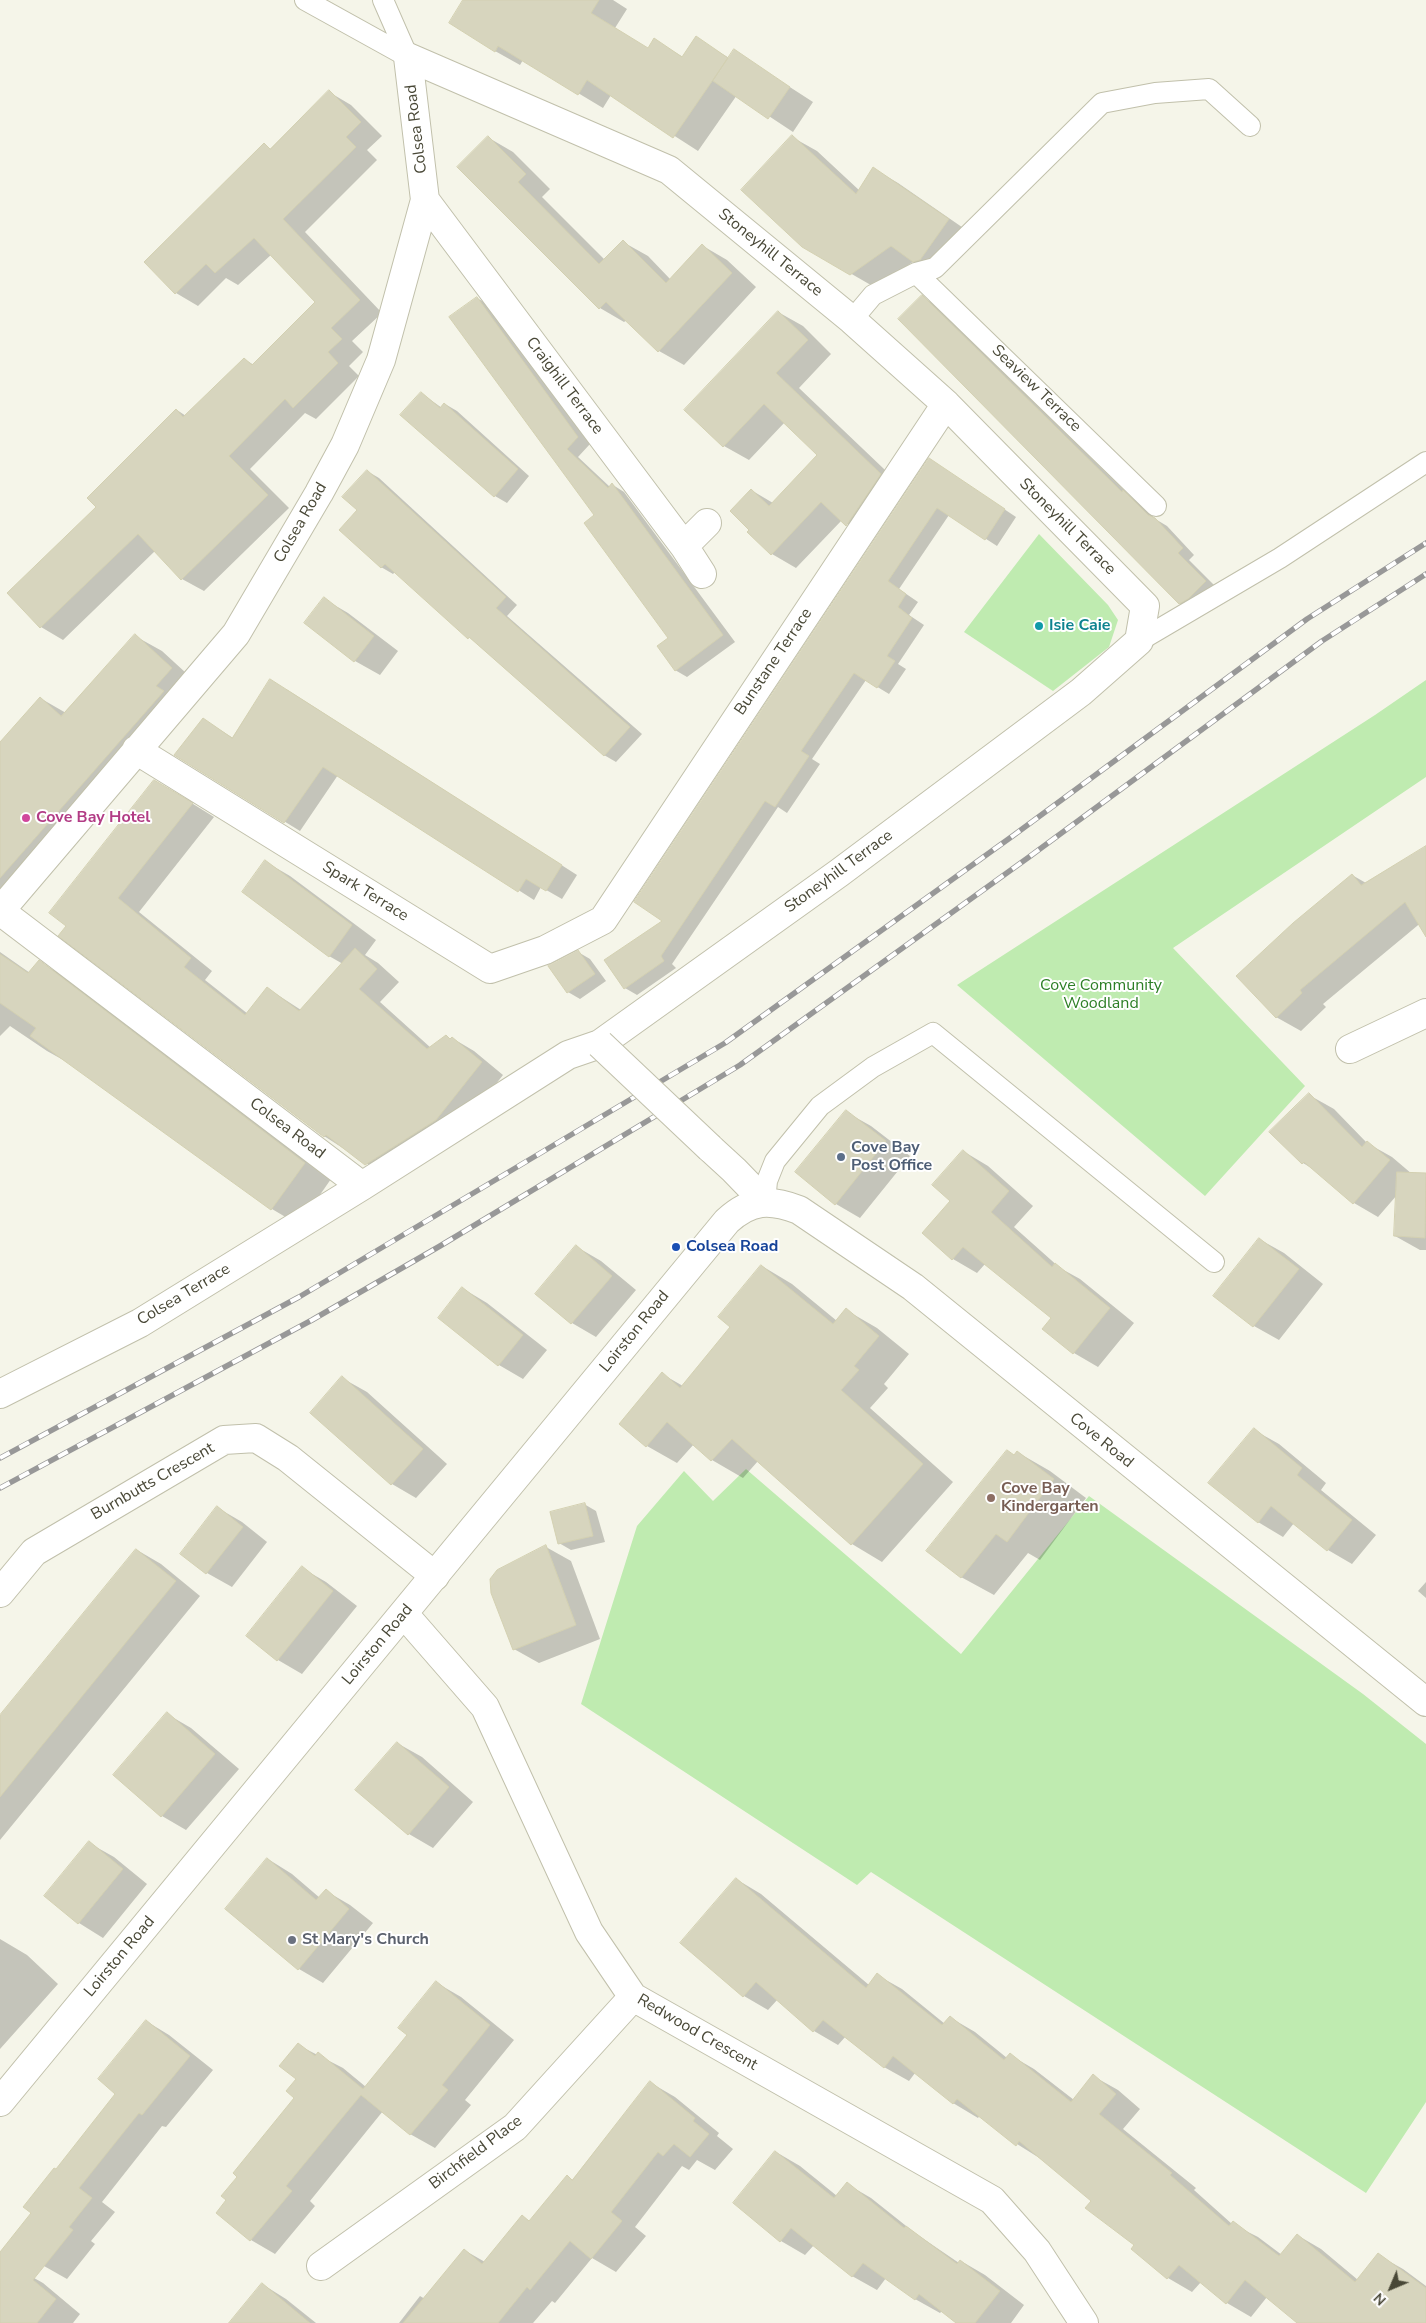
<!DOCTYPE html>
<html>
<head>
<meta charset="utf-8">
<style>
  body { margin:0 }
  #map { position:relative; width:1426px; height:2323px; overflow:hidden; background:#f5f5e9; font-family:"Nunito Sans",sans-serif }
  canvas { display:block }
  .north { position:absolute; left:1366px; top:2263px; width:50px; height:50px; -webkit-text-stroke:4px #fff; paint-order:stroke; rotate:225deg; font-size:14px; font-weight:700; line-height:20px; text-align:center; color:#494837 }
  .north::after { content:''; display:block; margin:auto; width:18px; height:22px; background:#494837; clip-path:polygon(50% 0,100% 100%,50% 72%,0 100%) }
</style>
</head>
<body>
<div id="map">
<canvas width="1426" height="2323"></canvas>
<div class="north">N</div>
</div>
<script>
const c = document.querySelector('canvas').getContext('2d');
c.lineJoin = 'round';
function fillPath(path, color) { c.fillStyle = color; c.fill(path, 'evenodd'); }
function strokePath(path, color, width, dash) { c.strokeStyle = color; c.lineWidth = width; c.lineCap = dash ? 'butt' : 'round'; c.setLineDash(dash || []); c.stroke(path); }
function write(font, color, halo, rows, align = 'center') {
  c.font = font + ' "Nunito Sans",sans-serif'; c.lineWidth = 4; c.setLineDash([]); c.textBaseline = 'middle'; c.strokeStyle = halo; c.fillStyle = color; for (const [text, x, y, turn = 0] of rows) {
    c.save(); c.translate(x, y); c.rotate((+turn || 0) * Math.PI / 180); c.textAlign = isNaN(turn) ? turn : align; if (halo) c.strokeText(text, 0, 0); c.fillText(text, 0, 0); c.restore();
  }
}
fillPath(new Path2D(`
  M 1039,534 L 1108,605 L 1118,620 L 1109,647 L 1053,691 L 964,632 Z
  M 1426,680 L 1426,777 L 1173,948 L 1305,1086 L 1205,1196 L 957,985 L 1375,715 Z
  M 746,1469 L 961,1654 L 1089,1496 L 1363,1694 L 1426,1744 L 1426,2102 L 1366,2193 L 871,1872 L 857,1885 L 581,1704 L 637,1526 L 684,1471 L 713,1501 Z`), '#bfebb0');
fillPath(new Path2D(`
  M 465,0 L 613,0 L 627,9 L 615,28 L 648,49 L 655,40 L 683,57 L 696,38 L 729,58 L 734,51 L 813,102 L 793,132 L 737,95 L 698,151 L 611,95 L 603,108 L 523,60 L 520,65 L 495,51 Z
  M 329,92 L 351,105 L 382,136 L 367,150 L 377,160 L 305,232 L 382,313 L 352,341 L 363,352 L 349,366 L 359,376 L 316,419 L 305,413 L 250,469 L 289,508 L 204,591 L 182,579 L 155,551 L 63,640 L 41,627 L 98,507 L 177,410 L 186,416 L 244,359 L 254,365 L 317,302 L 272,254 L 238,285 L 226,278 L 198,306 L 176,293 L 264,145 L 271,149 Z
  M 792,137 L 817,151 L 860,191 L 874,169 L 898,183 L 972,234 L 945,273 L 938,275 L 914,261 L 876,288 L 803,246 Z
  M 489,138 L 513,152 L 550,189 L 542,197 L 605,260 L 623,242 L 648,256 L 671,280 L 703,246 L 727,260 L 756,287 L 684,365 L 659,351 L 627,320 L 624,322 L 600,308 Z
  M 922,297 L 934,304 L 1129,495 L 1157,520 L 1167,526 L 1194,555 L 1189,560 L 1217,588 L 1192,610 L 1179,603 Z
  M 477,298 L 489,305 L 590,444 L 578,457 L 610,487 L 613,485 L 624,492 L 735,642 L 687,677 L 675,670 L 670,638 L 595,515 Z
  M 778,312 L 803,326 L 831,354 L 799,388 L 905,489 L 871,539 L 842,520 L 796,568 L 772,554 L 749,532 L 751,529 L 751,490 L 773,503 L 819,455 L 785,422 L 749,460 L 724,446 L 686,410 Z
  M 421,393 L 442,408 L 445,404 L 457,411 L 529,476 L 507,503 L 495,496 Z
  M 941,467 L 1016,517 L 997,546 L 949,515 L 899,589 L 918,602 L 909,615 L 924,625 L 898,664 L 906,669 L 889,694 L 866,680 L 812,759 L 820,764 L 787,813 L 778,807 L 672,964 L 676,968 L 637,995 L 625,988 Z
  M 367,471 L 379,478 L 517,605 L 507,616 L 642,734 L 616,762 L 604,755 L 395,572 L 393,574 L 381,567 L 358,510 Z
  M 324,599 L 348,613 L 398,651 L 380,675 L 355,661 L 305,623 Z
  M 135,636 L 162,651 L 198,684 L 0,923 L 0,745 L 40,698 L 66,713 Z
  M 286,689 L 577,875 L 562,899 L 541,887 L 534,900 L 338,775 L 300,831 L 176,755 L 203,719 L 233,738 Z
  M 177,794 L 214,817 L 139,912 L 212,971 L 205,980 L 248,1014 L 267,988 L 301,1010 L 343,964 L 329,956 L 266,862 L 290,876 L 376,940 L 365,955 L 378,963 L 399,982 L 380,1002 L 431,1048 L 452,1038 L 474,1051 L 503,1075 L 458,1132 L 388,1177 L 324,1136 L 60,935 Z
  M 1426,847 L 1426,923 L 1423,921 L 1323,1004 L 1326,1007 L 1301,1031 L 1276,1017 L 1352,875 L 1366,883 Z
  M 0,952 L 30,973 L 39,962 L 66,977 L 331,1179 L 299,1225 L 272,1209 L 74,1066 L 47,1051 L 10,1026 L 0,1036 Z
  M 578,952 L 590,959 L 606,981 L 580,999 L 568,992 Z
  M 1309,1095 L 1334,1109 L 1367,1143 L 1392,1157 L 1412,1174 L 1426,1175 L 1426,1250 L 1420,1250 L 1395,1236 L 1397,1195 L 1378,1217 L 1354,1203 L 1318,1172 L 1303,1163 L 1271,1132 Z
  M 846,1112 L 871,1126 L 910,1156 L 860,1218 L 836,1204 Z
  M 963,1151 L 988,1166 L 1033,1206 L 1014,1227 L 1060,1268 L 1080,1279 L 1134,1323 L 1098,1367 L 1074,1353 L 1052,1318 L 985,1264 L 977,1273 L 953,1259 L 952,1200 Z
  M 1259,1239 L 1284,1253 L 1323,1284 L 1279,1340 L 1254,1326 L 1215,1296 Z
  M 577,1247 L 601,1261 L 636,1290 L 596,1337 L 572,1323 L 537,1294 Z
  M 762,1266 L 792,1284 L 837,1321 L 846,1310 L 877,1328 L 909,1354 L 884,1384 L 888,1388 L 870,1408 L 953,1482 L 882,1562 L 852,1544 L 758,1461 L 743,1478 L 712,1460 L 694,1444 L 677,1463 L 647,1446 L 662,1374 L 683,1386 L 732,1327 Z
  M 462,1288 L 487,1303 L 547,1350 L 523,1379 L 499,1365 Z
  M 342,1378 L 367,1392 L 447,1464 L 416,1498 L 392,1484 Z
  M 1254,1430 L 1279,1444 L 1326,1483 L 1321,1490 L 1376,1535 L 1352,1564 L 1328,1550 L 1294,1523 L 1283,1537 L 1258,1522 Z
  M 1017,1452 L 1050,1471 L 1086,1498 L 1040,1560 L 1028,1553 L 994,1595 L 961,1577 Z
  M 584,1504 L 596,1511 L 605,1542 L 571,1550 L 559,1543 Z
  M 218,1508 L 242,1522 L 267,1542 L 232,1587 L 207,1573 L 182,1554 Z
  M 546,1547 L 571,1561 L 600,1639 L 539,1663 L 514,1649 Z
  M 137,1550 L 161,1564 L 200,1596 L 0,1840 L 0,1718 Z
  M 302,1568 L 326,1582 L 357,1606 L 302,1674 L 278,1660 Z
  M 1426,1582 L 1426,1598 L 1418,1591 Z
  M 167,1714 L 191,1728 L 239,1769 L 186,1830 L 162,1816 L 115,1775 Z
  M 397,1743 L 422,1757 L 473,1802 L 433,1848 L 409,1834 Z
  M 89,1843 L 114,1857 L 147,1884 L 103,1938 L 79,1923 L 46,1896 Z
  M 268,1859 L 292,1874 L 320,1898 L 326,1891 L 350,1905 L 373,1923 L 323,1983 L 299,1969 Z
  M 736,1879 L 761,1894 L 869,1985 L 877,1975 L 902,1989 L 945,2024 L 951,2018 L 975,2032 L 1007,2058 L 1010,2055 L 1034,2069 L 1074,2100 L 1093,2076 L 1118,2090 L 1140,2109 L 1123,2129 L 1196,2188 L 1194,2190 L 1232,2224 L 1258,2237 L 1282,2255 L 1297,2235 L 1321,2249 L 1358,2280 L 1378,2255 L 1403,2269 L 1426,2286 L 1426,2323 L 1299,2323 L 1267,2297 L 1251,2317 L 1227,2303 L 1201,2282 L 1192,2292 L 1168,2278 L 1092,2200 L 1041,2159 L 1017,2144 L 980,2115 L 978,2118 L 953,2103 L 915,2073 L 909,2081 L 884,2067 L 846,2036 L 838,2045 L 814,2031 L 778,1999 L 768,2010 L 744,1996 Z
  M 0,1939 L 27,1955 L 58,1984 L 0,2049 Z
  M 437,1983 L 461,1997 L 514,2040 L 465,2100 L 471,2105 L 435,2148 L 410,2134 L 383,2111 L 310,2201 L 315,2206 L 275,2254 L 251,2240 L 228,2200 L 296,2097 L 298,2045 L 343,2068 L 366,2087 L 409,2035 Z
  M 146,2021 L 169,2035 L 213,2070 L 166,2127 L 162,2126 L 102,2202 L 115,2212 L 91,2241 L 95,2244 L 67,2279 L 44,2266 L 11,2240 L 33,2213 L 56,2171 L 117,2093 Z
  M 651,2083 L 675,2097 L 719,2133 L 717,2136 L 733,2149 L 715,2170 L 697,2160 L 689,2170 L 682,2166 L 635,2227 L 646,2236 L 616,2272 L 592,2258 L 555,2303 L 552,2301 L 533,2323 L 399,2323 L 420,2296 L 425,2299 L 464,2250 L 485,2262 L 523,2217 L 531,2222 L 568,2177 L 573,2180 Z
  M 776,2152 L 800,2166 L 837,2196 L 847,2184 L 871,2198 L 915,2233 L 959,2263 L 961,2261 L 985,2275 L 1024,2305 L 1011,2323 L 958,2323 L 942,2311 L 940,2313 L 915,2299 L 886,2278 L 877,2290 L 852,2276 L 814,2245 L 805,2255 L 781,2241 L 734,2203 Z
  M 18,2269 L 43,2283 L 80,2314 L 73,2323 L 0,2323 L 0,2291 Z
  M 262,2284 L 286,2299 L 316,2323 L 230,2323 Z`), '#0003');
const building = new Path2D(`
  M 463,0 L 599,0 L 591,13 L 648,48 L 654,38 L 682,57 L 696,36 L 728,58 L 673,138 L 587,80 L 578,95 L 498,46 L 495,52 L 449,23 Z
  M 734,49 L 790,87 L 768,119 L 713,81 Z
  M 329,90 L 361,122 L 346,137 L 356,147 L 283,219 L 360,300 L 331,328 L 342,339 L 328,352 L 338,363 L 293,408 L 285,399 L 229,456 L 268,495 L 181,580 L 138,534 L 40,628 L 7,593 L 96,507 L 87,498 L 176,409 L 183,417 L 244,358 L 252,365 L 315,302 L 254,238 L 215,273 L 206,264 L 175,294 L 144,262 L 264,143 L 270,149 Z
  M 792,135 L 856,194 L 873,167 L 949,219 L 920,260 L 913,262 L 891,246 L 850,275 L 802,247 L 741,190 Z
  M 488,136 L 526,174 L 518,182 L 599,264 L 623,240 L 666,283 L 702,244 L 732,273 L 658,352 L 606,302 L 599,309 L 457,167 Z
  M 922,295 L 1122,492 L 1123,490 L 1148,515 L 1155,518 L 1183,548 L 1178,553 L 1206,581 L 1188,599 L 1179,604 L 898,319 Z
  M 477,297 L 578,437 L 567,449 L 608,488 L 612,483 L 723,635 L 675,671 L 657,646 L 668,638 L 584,523 L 594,515 L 449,317 Z
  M 778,311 L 808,340 L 776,373 L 881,474 L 846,526 L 821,502 L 771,555 L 747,532 L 749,530 L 730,511 L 751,489 L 769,506 L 817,455 L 764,404 L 723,447 L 684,410 Z
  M 421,392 L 440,408 L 444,403 L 518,469 L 494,497 L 400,415 Z
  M 929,458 L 1005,509 L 985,540 L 937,508 L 888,581 L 906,594 L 898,607 L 912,618 L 887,656 L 895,661 L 877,688 L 854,673 L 801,751 L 809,756 L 775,807 L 765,801 L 661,956 L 664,961 L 624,989 L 604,960 L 662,921 L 634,902 Z
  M 367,470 L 506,597 L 496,608 L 630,727 L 604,756 L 469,637 L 468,639 L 385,564 L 381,568 L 339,530 L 357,510 L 342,497 Z
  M 324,597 L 374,636 L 354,662 L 304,623 Z
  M 135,634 L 172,668 L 156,686 L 164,691 L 0,878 L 0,742 L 40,697 L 61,716 Z
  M 270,679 L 562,865 L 546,891 L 526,879 L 518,892 L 323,767 L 284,823 L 174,755 L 203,718 L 232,738 Z
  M 154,780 L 193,803 L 118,898 L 191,958 L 184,967 L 245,1015 L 267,987 L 299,1011 L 355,948 L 377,969 L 359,989 L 427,1049 L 446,1035 L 450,1039 L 452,1037 L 482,1062 L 436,1120 L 365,1165 L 326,1135 L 324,1137 L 58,936 L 66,926 L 49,913 Z
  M 1426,846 L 1426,937 L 1405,902 L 1300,990 L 1302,993 L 1276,1018 L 1236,976 L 1293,923 L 1352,874 L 1361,885 Z
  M 265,860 L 352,925 L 329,957 L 242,892 Z
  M 578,950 L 595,974 L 567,993 L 548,966 Z
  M 0,954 L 28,973 L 39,960 L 305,1163 L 271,1210 L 30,1036 L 36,1028 L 0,1003 Z
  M 1309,1093 L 1362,1147 L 1367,1141 L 1390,1160 L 1353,1204 L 1304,1162 L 1302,1164 L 1269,1132 Z
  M 846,1110 L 886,1141 L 835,1205 L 795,1172 Z
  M 963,1150 L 1009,1191 L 991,1212 L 1052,1267 L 1055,1263 L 1110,1308 L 1073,1354 L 1042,1329 L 1051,1318 L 963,1247 L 952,1260 L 922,1233 L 950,1201 L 932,1185 Z
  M 1397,1172 L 1426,1173 L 1425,1238 L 1394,1236 Z
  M 1259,1238 L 1299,1269 L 1253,1327 L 1213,1296 Z
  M 576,1245 L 612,1276 L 571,1324 L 535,1294 Z
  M 761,1265 L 833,1324 L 846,1308 L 879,1336 L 854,1366 L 859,1370 L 841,1390 L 923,1464 L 851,1545 L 732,1439 L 711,1461 L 667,1422 L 646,1447 L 619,1424 L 662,1372 L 680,1388 L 730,1327 L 718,1317 Z
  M 462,1287 L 523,1335 L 498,1366 L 438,1318 Z
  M 342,1376 L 423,1449 L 391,1485 L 310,1413 Z
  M 1254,1428 L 1302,1468 L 1297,1475 L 1352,1520 L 1327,1551 L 1271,1506 L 1258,1523 L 1208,1483 Z
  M 1007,1450 L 1014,1455 L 1017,1451 L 1054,1479 L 1007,1542 L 996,1534 L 961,1578 L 926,1551 Z
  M 585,1503 L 593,1536 L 558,1544 L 550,1512 Z
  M 217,1506 L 243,1527 L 206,1574 L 180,1554 Z
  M 546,1545 L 576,1625 L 513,1650 L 491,1593 L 490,1579 L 497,1570 Z
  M 136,1549 L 176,1581 L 0,1797 L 0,1715 Z
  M 302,1566 L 333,1591 L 277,1661 L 246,1636 Z
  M 167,1712 L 215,1754 L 161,1817 L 113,1775 Z
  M 397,1742 L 449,1787 L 408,1835 L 355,1790 Z
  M 89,1841 L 123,1869 L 78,1924 L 44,1896 Z
  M 267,1858 L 316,1900 L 326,1889 L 349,1909 L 298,1970 L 225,1909 Z
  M 736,1878 L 866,1988 L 877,1973 L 942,2025 L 950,2016 L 1004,2060 L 1010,2053 L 1071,2102 L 1093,2074 L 1116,2094 L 1099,2114 L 1172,2173 L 1170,2175 L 1229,2226 L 1233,2221 L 1279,2256 L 1297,2234 L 1355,2282 L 1378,2253 L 1426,2288 L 1426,2323 L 1297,2323 L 1245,2280 L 1226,2304 L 1179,2265 L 1167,2279 L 1131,2249 L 1134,2245 L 1085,2208 L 1091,2201 L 1019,2141 L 1016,2146 L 957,2099 L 953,2104 L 893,2056 L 884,2068 L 823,2020 L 813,2032 L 756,1982 L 743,1997 L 680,1943 Z
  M 436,1981 L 490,2025 L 442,2085 L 448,2090 L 410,2135 L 361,2095 L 286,2186 L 292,2191 L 250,2241 L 216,2213 L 226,2200 L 221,2196 L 237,2177 L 233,2173 L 294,2098 L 286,2091 L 296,2079 L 279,2066 L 298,2043 L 315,2056 L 318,2052 L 363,2089 L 407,2035 L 398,2028 Z
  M 146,2020 L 190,2056 L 142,2115 L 139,2113 L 79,2188 L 92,2198 L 69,2227 L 73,2230 L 33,2280 L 56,2299 L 37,2323 L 0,2323 L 0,2252 L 31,2213 L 23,2207 L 54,2168 L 56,2169 L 115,2094 L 98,2079 Z
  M 650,2081 L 695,2118 L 693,2121 L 709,2134 L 690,2157 L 674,2144 L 663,2156 L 658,2152 L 611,2212 L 622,2221 L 591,2259 L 570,2241 L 530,2290 L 527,2287 L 498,2323 L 403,2323 L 464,2249 L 482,2264 L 522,2215 L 529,2221 L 567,2175 L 572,2180 Z
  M 775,2151 L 834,2198 L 847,2182 L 904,2228 L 906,2226 L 957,2264 L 960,2260 L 1000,2291 L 975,2323 L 956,2323 L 919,2294 L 915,2300 L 863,2263 L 852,2277 L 791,2228 L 780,2242 L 733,2203 Z
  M 262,2283 L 310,2323 L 229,2323 Z`);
fillPath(building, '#d7d5be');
strokePath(building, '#d3d0b1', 1);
const service = new Path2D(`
  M 305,0 L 408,57
  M 383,0 L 408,57
  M 916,273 L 1156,506
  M 852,320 L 873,295 L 916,273 L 935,268 L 1102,103 L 1155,93 L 1209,89 L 1250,126
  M 1139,641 L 1280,558 L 1426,462
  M 765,1202 L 767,1181 L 775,1161 L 820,1106 L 873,1067 L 933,1033 L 1214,1262`);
const minor = new Path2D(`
  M 425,200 L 684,546 L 702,574
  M 684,546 L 707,523
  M 136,750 L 490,969 L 545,950 L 603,920 L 946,404
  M 0,911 L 236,634 L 319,493 L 345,445 L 381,360 L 425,200 L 408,57
  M 0,911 L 362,1186
  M 1350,1049 L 1426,1013
  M 710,1148 L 734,1170 L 765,1202
  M 0,1394 L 140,1323 L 362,1186 L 568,1055 L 600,1044 L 839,873 L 1081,692 L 1139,641 L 1145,606 L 946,404 L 852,320 L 669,170 L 408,57
  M 0,1593 L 34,1552 L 224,1440 L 256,1438 L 288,1458 L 435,1576
  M 404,1614 L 485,1707 L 589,1932 L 633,1997 L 992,2200 L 1037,2251 L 1084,2323
  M 321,2266 L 515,2127 L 633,1997`);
const tertiary = new Path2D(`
  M 0,2102 L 727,1221 C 751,1199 770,1199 799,1210 L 913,1287 L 1426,1702`);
strokePath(service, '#c1c0ab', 22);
strokePath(minor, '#c1c0ab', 30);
strokePath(tertiary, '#c1c0ab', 30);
strokePath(service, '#fff', 20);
strokePath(minor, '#fff', 28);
strokePath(tertiary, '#fff', 28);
const rail = new Path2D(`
  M 0,1458 L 299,1297 L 725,1043 L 1014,835 L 1307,619 L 1426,543
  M 0,1488 L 312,1320 L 440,1246 L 740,1065 L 1029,857 L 1322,641 L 1426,574`);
strokePath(rail, '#989898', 5.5);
strokePath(rail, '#fff', 4, [11]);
const minorBridge = new Path2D(`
  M 600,1044 L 710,1148`);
strokePath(minorBridge, '#c1c0ab', 30, []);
strokePath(minorBridge, '#fff', 28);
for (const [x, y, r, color] of [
  [1039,626,5,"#0f9aa8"],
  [26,818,5,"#d1479c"],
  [841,1157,5,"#5c6f8a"],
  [676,1247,5,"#1a4fb4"],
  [991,1498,5,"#8d6e63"],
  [292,1940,5,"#6b7280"]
]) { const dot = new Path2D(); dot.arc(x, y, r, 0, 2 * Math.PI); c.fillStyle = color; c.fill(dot); strokePath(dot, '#fff', 2); }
write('16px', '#494837', '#fff', [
  ["Colsea Road",417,129,-97],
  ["Stoneyhill Terrace",770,253,39],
  ["Craighill Terrace",564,386,53],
  ["Seaview Terrace",1036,389,44],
  ["Colsea Road",301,523,-60],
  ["Stoneyhill Terrace",1067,527,45],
  ["Bunstane Terrace",774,662,-56],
  ["Stoneyhill Terrace",839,872,-36],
  ["Spark Terrace",365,892,32],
  ["Colsea Road",287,1129,37],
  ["Colsea Terrace",184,1295,-31],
  ["Loirston Road",635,1332,-51],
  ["Cove Road",1101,1441,39],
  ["Burnbutts Crescent",153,1482,-30],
  ["Loirston Road",378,1645,-50],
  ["Loirston Road",120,1957,-50],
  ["Redwood Crescent",697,2033,30],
  ["Birchfield Place",476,2153,-37]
]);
write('bold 16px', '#0d838f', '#fff', [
  ["Isie Caie",1049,626]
], 'left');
write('bold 16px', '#b23c85', '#fff', [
  ["Cove Bay Hotel",36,818]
], 'left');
write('16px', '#2d7f26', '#fff', [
  ["Cove Community",1101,986],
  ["Woodland",1101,1004]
]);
write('bold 16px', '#4e5e75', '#fff', [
  ["Cove Bay",851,1148],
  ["Post Office",851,1166]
], 'left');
write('bold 16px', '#164399', '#fff', [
  ["Colsea Road",686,1247]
], 'left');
write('bold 16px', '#785e54', '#fff', [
  ["Cove Bay",1001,1489],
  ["Kindergarten",1001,1507]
], 'left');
write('bold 16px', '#5b616d', '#fff', [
  ["St Mary's Church",302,1940]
], 'left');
</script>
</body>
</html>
